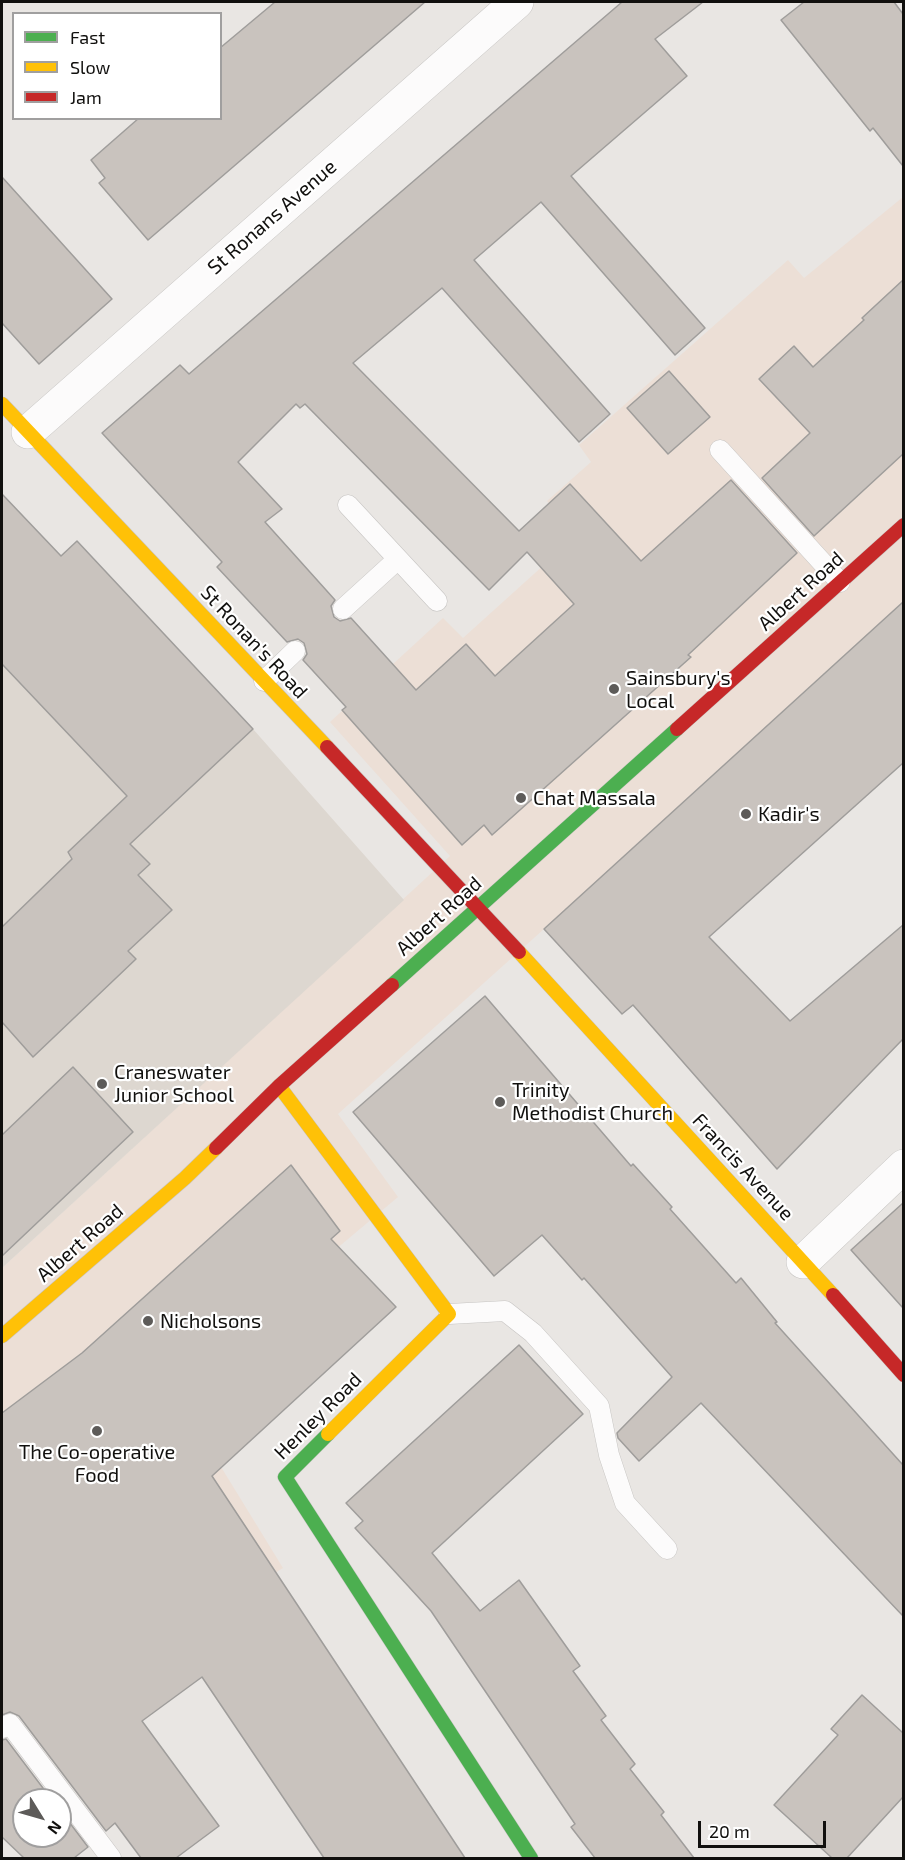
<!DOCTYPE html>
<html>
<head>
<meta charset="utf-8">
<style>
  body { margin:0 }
  #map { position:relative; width:905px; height:1860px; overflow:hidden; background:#e9e6e3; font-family:"Exo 2",sans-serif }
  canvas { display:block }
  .frame { position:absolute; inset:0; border:3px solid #11100e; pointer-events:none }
  .legend { position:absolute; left:12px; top:12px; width:210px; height:108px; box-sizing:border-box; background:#fff; border:2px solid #a09f9f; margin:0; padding:8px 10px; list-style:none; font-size:18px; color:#11100e }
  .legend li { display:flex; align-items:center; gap:12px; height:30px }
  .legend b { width:30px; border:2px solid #a09f9f }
  .north { position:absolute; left:12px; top:1788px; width:60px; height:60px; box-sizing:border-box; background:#fff; border:2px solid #a09f9f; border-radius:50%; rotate:127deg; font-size:16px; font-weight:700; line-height:24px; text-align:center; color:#11100e }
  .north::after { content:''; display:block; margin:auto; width:21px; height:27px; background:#5d5b59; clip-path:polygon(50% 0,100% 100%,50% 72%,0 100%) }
  .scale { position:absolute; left:698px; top:1821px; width:128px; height:27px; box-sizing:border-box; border:3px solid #11100e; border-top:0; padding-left:8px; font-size:18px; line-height:21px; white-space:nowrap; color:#11100e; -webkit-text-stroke:4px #fff; paint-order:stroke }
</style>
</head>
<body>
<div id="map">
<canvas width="905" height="1860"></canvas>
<div class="frame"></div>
<ul class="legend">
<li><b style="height:8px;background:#4caf50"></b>Fast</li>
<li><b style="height:8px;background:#ffc107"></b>Slow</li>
<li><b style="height:8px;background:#c62828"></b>Jam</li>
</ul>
<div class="north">N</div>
<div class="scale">20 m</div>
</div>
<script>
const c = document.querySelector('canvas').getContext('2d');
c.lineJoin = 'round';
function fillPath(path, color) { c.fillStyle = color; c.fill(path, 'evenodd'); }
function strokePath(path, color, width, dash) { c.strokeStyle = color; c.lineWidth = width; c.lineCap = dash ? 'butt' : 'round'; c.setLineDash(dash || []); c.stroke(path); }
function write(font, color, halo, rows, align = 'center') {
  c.font = font + ' "Exo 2",sans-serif'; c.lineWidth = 4.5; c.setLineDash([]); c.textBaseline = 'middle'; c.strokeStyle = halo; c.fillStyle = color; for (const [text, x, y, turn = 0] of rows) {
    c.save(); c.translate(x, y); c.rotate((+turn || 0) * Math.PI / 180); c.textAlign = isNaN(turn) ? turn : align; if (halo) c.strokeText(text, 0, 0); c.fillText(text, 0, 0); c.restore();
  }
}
fillPath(new Path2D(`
  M 903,197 L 903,763 L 622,1014 L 544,929 L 338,1114 L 398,1197 L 172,1387 L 283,1568 L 136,1660 L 59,1600 L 2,1631 L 2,1268 L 450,856 L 330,722 L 443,618 L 463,638 L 576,536 L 547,501 L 591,462 L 579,445 L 788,260 L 804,278 Z`), '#ecdfd6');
fillPath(new Path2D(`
  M 77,541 L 253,729 L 404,900 L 2,1268 L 2,622 L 26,598 L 22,593 Z`), '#ddd7d0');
const building = new Path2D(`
  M 275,2 L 425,2 L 148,240 L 99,183 L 105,178 L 91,160 L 139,118 L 220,118 L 220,48 Z
  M 622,2 L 703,2 L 655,39 L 687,76 L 571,176 L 705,328 L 675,355 L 541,202 L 474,260 L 610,414 L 579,442 L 442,288 L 353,363 L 519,531 L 570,484 L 641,561 L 731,480 L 797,553 L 688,655 L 691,657 L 492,835 L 484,825 L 462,845 L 342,710 L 346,707 L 303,660 L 307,654 L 304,643 L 298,639 L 287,642 L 217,567 L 222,562 L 102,433 L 180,365 L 189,374 ZM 296,404 L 300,408 L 305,404 L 489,590 L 527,552 L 574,604 L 495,676 L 466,644 L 416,690 L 351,618 L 340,621 L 334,617 L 331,606 L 335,600 L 265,522 L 282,509 L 238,462 Z
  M 804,2 L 894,2 L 903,14 L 903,166 L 873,128 L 870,131 L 781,20 Z
  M 2,177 L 112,299 L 39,364 L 2,323 Z
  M 903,280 L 903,454 L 814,536 L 762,478 L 810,433 L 759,379 L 794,346 L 813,367 L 864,320 L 862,318 Z
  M 669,371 L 710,417 L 668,454 L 627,408 Z
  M 2,494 L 61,556 L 77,541 L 253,729 L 130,844 L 150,864 L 138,875 L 172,910 L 128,951 L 136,959 L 33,1057 L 2,1022 L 2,927 L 72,859 L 68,852 L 127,796 L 2,664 Z
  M 903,602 L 903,763 L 709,937 L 790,1021 L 903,925 L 903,1039 L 777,1169 L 633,1005 L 622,1014 L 544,929 Z
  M 485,996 L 631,1166 L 633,1164 L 672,1207 L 670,1209 L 736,1283 L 741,1278 L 777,1322 L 775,1323 L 903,1465 L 903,1616 L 701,1403 L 639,1461 L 618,1438 L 617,1433 L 672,1377 L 584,1278 L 582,1280 L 542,1235 L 494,1276 L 353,1112 Z
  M 73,1067 L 133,1132 L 2,1256 L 2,1135 Z
  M 291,1165 L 340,1231 L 331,1239 L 396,1307 L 212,1476 L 465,1858 L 324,1858 L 202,1677 L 142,1721 L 219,1826 L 176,1858 L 141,1858 L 115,1823 L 106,1831 L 19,1716 L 10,1712 L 2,1715 L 2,1413 L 82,1353 Z
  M 903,1203 L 903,1308 L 851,1250 Z
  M 519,1345 L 583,1414 L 432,1553 L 480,1611 L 519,1580 L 580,1666 L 573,1671 L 606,1716 L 601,1720 L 635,1764 L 630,1769 L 664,1812 L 661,1815 L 694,1858 L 595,1858 L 571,1827 L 575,1824 L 431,1611 L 355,1528 L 363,1521 L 346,1503 Z
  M 862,1695 L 903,1733 L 903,1797 L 847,1858 L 832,1858 L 774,1805 L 838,1735 L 831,1729 Z
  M 6,1739 L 52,1800 L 24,1800 L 24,1836 L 60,1836 L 60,1810 L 88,1847 L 74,1858 L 24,1858 L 2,1837 L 2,1740 Z`);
fillPath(building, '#c9c3be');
strokePath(building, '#9f9d9b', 1.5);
const lane = new Path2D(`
  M 720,450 L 840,582
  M 348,505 L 437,601
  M 343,609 L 398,559
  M 264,681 L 295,651
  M 449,1314 L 505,1311 L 533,1333 L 599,1406 L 609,1455 L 625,1503 L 667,1549
  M 2,1728 L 10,1724 L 111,1858`);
const street = new Path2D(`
  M 28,432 L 517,2
  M 803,1262 L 904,1166`);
const fast = new Path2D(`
  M 392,985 L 677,729
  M 328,1434 L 285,1477 L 531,1858`);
const slow = new Path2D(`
  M 2,404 L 327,747
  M 519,952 L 833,1295
  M 279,1086 L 449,1314 L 328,1434
  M 2,1336 L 185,1178 L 216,1148`);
const jam = new Path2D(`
  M 677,729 L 904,525
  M 327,747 L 519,952
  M 216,1148 L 279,1086 L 392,985
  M 833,1295 L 904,1375`);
strokePath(lane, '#c6c4c2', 21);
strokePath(street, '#c6c4c2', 34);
strokePath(fast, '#c6c4c2', 15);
strokePath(slow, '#c6c4c2', 15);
strokePath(jam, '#c6c4c2', 15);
strokePath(lane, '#fcfbfb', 20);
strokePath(street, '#fcfbfb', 33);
strokePath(fast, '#4caf50', 14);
strokePath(slow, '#ffc107', 14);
strokePath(jam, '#c62828', 14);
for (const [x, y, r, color] of [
  [614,689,6,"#5d5b59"],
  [521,798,6,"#5d5b59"],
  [746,814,6,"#5d5b59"],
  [102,1084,6,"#5d5b59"],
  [500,1102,6,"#5d5b59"],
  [148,1321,6,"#5d5b59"],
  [97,1431,6,"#5d5b59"]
]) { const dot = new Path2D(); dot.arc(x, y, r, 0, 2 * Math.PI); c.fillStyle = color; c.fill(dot); strokePath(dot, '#fff', 2); }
write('20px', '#11100e', '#fff', [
  ["St Ronans Avenue",272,217,-41],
  ["Albert Road",801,591,-42],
  ["St Ronan's Road",254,642,47],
  ["Albert Road",439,916,-42],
  ["Francis Avenue",743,1167,47],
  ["Albert Road",80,1243,-41],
  ["Henley Road",318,1416,-45]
]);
write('20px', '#11100e', '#fff', [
  ["Sainsbury's",626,678],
  ["Local",626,701],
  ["Chat Massala",533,798],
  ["Kadir's",758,814],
  ["Craneswater",114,1072],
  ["Junior School",114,1095],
  ["Trinity",512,1090],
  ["Methodist Church",512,1113],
  ["Nicholsons",160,1321],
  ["The Co-operative",97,1452,"center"],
  ["Food",97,1475,"center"]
], 'left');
</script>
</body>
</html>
